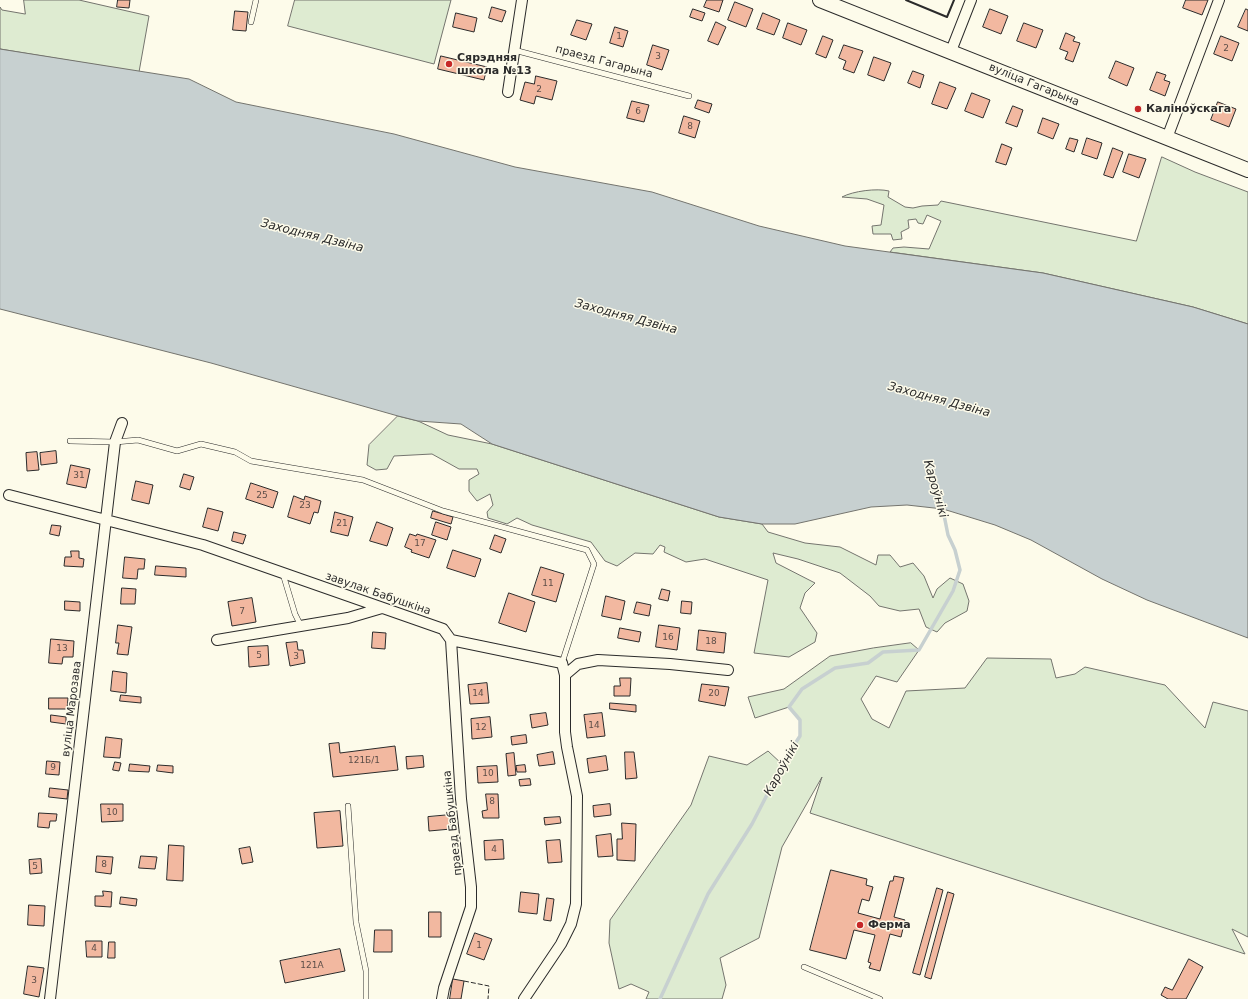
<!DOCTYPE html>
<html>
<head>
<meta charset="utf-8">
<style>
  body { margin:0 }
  canvas { display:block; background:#fdfbea }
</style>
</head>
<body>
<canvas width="1248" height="999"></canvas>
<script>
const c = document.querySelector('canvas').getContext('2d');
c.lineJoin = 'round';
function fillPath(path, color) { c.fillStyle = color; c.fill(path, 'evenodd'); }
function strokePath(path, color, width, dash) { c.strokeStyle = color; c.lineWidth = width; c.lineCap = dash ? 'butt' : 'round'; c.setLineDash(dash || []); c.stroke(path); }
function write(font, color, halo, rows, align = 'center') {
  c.font = font + ' "DejaVu Sans",sans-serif'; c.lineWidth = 3; c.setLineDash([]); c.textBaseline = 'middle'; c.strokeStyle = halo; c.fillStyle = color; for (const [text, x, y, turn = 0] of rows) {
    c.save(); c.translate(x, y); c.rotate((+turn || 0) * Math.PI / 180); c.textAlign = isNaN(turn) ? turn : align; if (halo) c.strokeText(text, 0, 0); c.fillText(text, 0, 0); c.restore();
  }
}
const green = new Path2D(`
  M 24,0 L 79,0 L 149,16 L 139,72 L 0,49 L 0,7 L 2,10 L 25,14 Z
  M 295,0 L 451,0 L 434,64 L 288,26 Z
  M 1162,157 L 1195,172 L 1248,192 L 1248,324 L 1193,307 L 1043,273 L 890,252 L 893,248 L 904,247 L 929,249 L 941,221 L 927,215 L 923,224 L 918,223 L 916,219 L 908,220 L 909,228 L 901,232 L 902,239 L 893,240 L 891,234 L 873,234 L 872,226 L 881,225 L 884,205 L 867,199 L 842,197 C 853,191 877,188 889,191 L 888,197 L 905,207 L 913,208 L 922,206 L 938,205 L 941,201 L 1136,241 Z
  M 398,416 L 418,421 L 448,435 L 492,444 L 719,517 L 762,524 L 768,532 L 805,543 L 840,547 L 876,565 L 878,555 L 890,555 L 900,567 L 913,563 L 924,576 L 933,598 L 937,589 L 950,578 L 963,584 L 969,601 L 967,611 L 945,623 L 937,632 L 926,627 L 919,609 L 900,611 L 879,606 L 870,596 L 840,573 L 798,559 L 773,553 L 776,563 L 815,583 L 805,593 L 800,608 L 817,633 L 815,642 L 789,657 L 754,653 L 768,580 L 705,559 L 686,562 L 664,552 L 665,547 L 660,545 L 653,554 L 635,553 L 617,566 L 605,561 L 591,542 L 532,525 L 517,518 L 507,524 L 488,518 L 487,512 L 493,505 L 490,494 L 477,501 L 469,491 L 469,480 L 479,474 L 477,469 L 459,469 L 432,454 L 394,456 L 387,469 L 376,470 L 367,465 L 369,445 Z
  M 911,643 L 919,650 L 897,682 L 876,676 L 861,699 L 872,719 L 889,728 L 906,691 L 965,688 L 987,658 L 1051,659 L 1056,678 L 1075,674 L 1085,667 L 1165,685 L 1205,728 L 1213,702 L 1248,711 L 1248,937 L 1232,929 L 1245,954 L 810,813 L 822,777 L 782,847 L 759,938 L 720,958 L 726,985 L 722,999 L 646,999 L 649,992 L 631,984 L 619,989 L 609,943 L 610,920 L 691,805 L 709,756 L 747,765 L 768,751 L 783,765 L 800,736 L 800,720 L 789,707 L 755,718 L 748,697 L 784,689 L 830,656 L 873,648 Z`);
fillPath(green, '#deebd1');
strokePath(green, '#74746e', 1);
const water = new Path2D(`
  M 0,49 L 189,79 L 236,102 L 394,134 L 515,167 L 652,192 L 759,226 L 845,246 L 1043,273 L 1193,307 L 1248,324 L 1248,638 L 1147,600 L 1102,579 L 1031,540 L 995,525 L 943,509 L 907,505 L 871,507 L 795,524 L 762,524 L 719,517 L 492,444 L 461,424 L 418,421 L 398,416 L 211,363 L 0,309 Z`);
fillPath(water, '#c7d0d0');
strokePath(water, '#74746e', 1);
strokePath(new Path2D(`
  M 660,999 L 708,894 L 752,824 L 787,756 L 800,736 L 800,720 L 789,707 L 802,689 L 835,668 L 868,663 L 883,652 L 919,650 L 953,591 L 960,570 L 955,550 L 948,535 L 942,505`), '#c7d0d0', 3.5);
const building = new Path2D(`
  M 118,0 L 130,0 L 129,8 L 117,7 Z
  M 707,0 L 723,0 L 719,12 L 704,7 Z
  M 1186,0 L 1208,0 L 1202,15 L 1183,8 Z
  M 735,2 L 753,9 L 746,27 L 728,20 Z
  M 492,7 L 506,11 L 502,22 L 489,18 Z
  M 693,9 L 705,13 L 702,21 L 690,17 Z
  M 990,9 L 1008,16 L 1001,34 L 983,27 Z
  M 1246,9 L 1248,10 L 1248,31 L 1238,27 Z
  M 235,11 L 248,12 L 246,31 L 233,30 Z
  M 456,13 L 477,18 L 474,32 L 453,27 Z
  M 763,13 L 780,20 L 774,35 L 757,29 Z
  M 577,20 L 592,24 L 586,40 L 571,35 Z
  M 716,22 L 726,27 L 718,45 L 708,41 Z
  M 788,23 L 807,30 L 801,45 L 783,38 Z
  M 1024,23 L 1043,30 L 1036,48 L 1017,41 Z
  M 615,27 L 628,31 L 623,47 L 610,43 Z
  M 1066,33 L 1075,37 L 1073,41 L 1080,43 L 1073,62 L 1065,59 L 1068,52 L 1060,49 Z
  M 823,36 L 833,40 L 826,58 L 816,54 Z
  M 1221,36 L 1239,43 L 1232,61 L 1214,54 Z
  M 653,45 L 669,50 L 662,70 L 647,65 Z
  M 844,45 L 863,51 L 854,73 L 843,69 L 846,61 L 839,58 Z
  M 441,56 L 487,67 L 484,80 L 438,69 Z
  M 874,57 L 891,63 L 884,81 L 868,75 Z
  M 1116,61 L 1134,68 L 1127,86 L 1109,78 Z
  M 913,71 L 924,75 L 920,88 L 908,83 Z
  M 1157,72 L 1166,75 L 1164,80 L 1170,82 L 1165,96 L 1150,90 Z
  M 536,76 L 557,81 L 552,100 L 536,96 L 534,104 L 520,100 L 525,82 L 534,84 Z
  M 940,82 L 956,88 L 947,109 L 932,104 Z
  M 972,93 L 990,100 L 983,118 L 965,111 Z
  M 698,100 L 712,104 L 709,113 L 695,108 Z
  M 632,101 L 649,105 L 644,122 L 627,118 Z
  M 1218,102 L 1236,109 L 1229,127 L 1211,120 Z
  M 1013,106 L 1023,110 L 1017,127 L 1006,123 Z
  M 684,116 L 700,121 L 695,138 L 679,133 Z
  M 1043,118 L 1059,124 L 1053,139 L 1038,133 Z
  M 1070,138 L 1078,140 L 1074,152 L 1066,149 Z
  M 1087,138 L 1102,143 L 1097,159 L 1082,154 Z
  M 1002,144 L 1012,148 L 1006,165 L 996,162 Z
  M 1113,148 L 1123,152 L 1113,178 L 1104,175 Z
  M 1129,154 L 1146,159 L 1139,178 L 1123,172 Z
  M 56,451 L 57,463 L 41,465 L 40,453 Z
  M 37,452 L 39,470 L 27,471 L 26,453 Z
  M 71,465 L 90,469 L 86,488 L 67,484 Z
  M 184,474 L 194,477 L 190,490 L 180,487 Z
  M 136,481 L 153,485 L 149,504 L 132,500 Z
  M 251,483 L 278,492 L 273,508 L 246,499 Z
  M 294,496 L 304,500 L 305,496 L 321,501 L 318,513 L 314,512 L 310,524 L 288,517 Z
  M 208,508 L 223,512 L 218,531 L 203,527 Z
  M 433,511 L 453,517 L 451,524 L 431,518 Z
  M 335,512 L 353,517 L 348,536 L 331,532 Z
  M 377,522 L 393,528 L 387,546 L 370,541 Z
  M 436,522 L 451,527 L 447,540 L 432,535 Z
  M 52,525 L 61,526 L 59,536 L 50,534 Z
  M 234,532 L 246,535 L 243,544 L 232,541 Z
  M 410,534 L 416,536 L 417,534 L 436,540 L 429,558 L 411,552 L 412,550 L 405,547 Z
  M 495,535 L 506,539 L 501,553 L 490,549 Z
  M 453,550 L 481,559 L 475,577 L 447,568 Z
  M 71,551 L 79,551 L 79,558 L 84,559 L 83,567 L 64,566 L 65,557 L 71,557 Z
  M 125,557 L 145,559 L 144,569 L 138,569 L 137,579 L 123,578 Z
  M 156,566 L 186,568 L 186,577 L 155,575 Z
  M 541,567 L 564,574 L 556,602 L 532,595 Z
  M 122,588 L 136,589 L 135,604 L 121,604 Z
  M 662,589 L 670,591 L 668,601 L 659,599 Z
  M 509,593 L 535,602 L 526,632 L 499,623 Z
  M 606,596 L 625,601 L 621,620 L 602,616 Z
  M 252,598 L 256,622 L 232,626 L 228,602 Z
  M 65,601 L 80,602 L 80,611 L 65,610 Z
  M 682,601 L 692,602 L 691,614 L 681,613 Z
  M 637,602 L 651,605 L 649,616 L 634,613 Z
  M 118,625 L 132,627 L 128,655 L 117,654 L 119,643 L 116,643 Z
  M 659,625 L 680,628 L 677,650 L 656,647 Z
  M 620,628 L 641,632 L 639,642 L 618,638 Z
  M 699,630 L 726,633 L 724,653 L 697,650 Z
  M 373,632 L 386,633 L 385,649 L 372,648 Z
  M 51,639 L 74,641 L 73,657 L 63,657 L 62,664 L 49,663 Z
  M 297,642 L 298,650 L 303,650 L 305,663 L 290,666 L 286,643 Z
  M 268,646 L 269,665 L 249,667 L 248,647 Z
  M 113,671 L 127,673 L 126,693 L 111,691 Z
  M 620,678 L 631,678 L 630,696 L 614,696 L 614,686 L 620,686 Z
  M 487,683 L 489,703 L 470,704 L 468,685 Z
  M 702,684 L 729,687 L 725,706 L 699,701 Z
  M 121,695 L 141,697 L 141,703 L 120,701 Z
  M 49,698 L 68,698 L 67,709 L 49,709 Z
  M 610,703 L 636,705 L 636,712 L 610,709 Z
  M 546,713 L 548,725 L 532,728 L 530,715 Z
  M 602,713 L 605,736 L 587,738 L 584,715 Z
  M 51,715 L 66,717 L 66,724 L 51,722 Z
  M 490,717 L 492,737 L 472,739 L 471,719 Z
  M 526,735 L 527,743 L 512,745 L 511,737 Z
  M 106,737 L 122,739 L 120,758 L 104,757 Z
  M 339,743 L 340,753 L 395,746 L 398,770 L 333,777 L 329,744 Z
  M 553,752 L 555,764 L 539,766 L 537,755 Z
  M 625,752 L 634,752 L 637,778 L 626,779 Z
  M 514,753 L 516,775 L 508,776 L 506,754 Z
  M 423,756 L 424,767 L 407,769 L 406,757 Z
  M 606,756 L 608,770 L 589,773 L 587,759 Z
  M 47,761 L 60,762 L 59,775 L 46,774 Z
  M 115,762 L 121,763 L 119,771 L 113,770 Z
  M 130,764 L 150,766 L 149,772 L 129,771 Z
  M 158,765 L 173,766 L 173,773 L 157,771 Z
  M 525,765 L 526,772 L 517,772 L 516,766 Z
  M 497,766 L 498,782 L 478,783 L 477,767 Z
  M 530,779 L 531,785 L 520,786 L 519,780 Z
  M 50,788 L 68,790 L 67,799 L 49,797 Z
  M 486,794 L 498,794 L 499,818 L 483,818 L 482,811 L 487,810 Z
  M 101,804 L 123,804 L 123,821 L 102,822 Z
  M 610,804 L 611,815 L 594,817 L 593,806 Z
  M 340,811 L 343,846 L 317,848 L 314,813 Z
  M 39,813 L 57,814 L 56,821 L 50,821 L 49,828 L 38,827 Z
  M 450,815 L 451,829 L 429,831 L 428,817 Z
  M 560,817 L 561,823 L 545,825 L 544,818 Z
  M 622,823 L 636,824 L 635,861 L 617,860 L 617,839 L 622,839 Z
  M 611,834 L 613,856 L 598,857 L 596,836 Z
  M 503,840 L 504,859 L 485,860 L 484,841 Z
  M 560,840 L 562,862 L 548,863 L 546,841 Z
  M 169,845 L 184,846 L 183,881 L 167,880 Z
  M 250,847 L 253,862 L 242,864 L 239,849 Z
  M 97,856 L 113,857 L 111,874 L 96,872 Z
  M 141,856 L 157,857 L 155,869 L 139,868 Z
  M 41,859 L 42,873 L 30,874 L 29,860 Z
  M 831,870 L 867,879 L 866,885 L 873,887 L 869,901 L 862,899 L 858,913 L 880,919 L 890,881 L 893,881 L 894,876 L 904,878 L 894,917 L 905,920 L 901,937 L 890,934 L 880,971 L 869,968 L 871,963 L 868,962 L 875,935 L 854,930 L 846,959 L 810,950 Z
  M 937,888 L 943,890 L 920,975 L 913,973 Z
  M 103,891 L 112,892 L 111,907 L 95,906 L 95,896 L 103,896 Z
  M 521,892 L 539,894 L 537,914 L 519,912 Z
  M 948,892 L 954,894 L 931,979 L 925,977 Z
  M 121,897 L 137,899 L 136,906 L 120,904 Z
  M 547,898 L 554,899 L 551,921 L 544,920 Z
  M 29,905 L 45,906 L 44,926 L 28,925 Z
  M 429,912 L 441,912 L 441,937 L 429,937 Z
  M 375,930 L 392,930 L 392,952 L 374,952 Z
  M 475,933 L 492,939 L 484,960 L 467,954 Z
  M 86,941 L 102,941 L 102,957 L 87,957 Z
  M 109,942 L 115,942 L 115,958 L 108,958 Z
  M 340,949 L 345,971 L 285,983 L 280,961 Z
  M 1189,959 L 1203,967 L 1186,999 L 1168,999 L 1161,995 L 1165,987 L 1172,990 Z
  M 28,966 L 44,968 L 39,997 L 24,994 Z
  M 453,979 L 464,981 L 461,999 L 450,999 Z`);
fillPath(building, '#f2b8a0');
strokePath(building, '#2b2b2b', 1);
const lane = new Path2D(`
  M 251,22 L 256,0
  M 514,50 L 689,96
  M 70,441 L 115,442 L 138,440 L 177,451 L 201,444 L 235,452 L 251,461 L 363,480 L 443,511 L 587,550 L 594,564 L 562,663
  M 283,574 L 295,614 L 301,626
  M 348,806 L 356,922 L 366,971 L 366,999
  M 804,967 L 880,999`);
const street = new Path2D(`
  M 951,51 L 971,0
  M 508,92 L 522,0
  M 1167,138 L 1219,0
  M 9,495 L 203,545 L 443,629 L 451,640 L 562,663 L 565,675 L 565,732 L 567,747 L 577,796 L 576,904 L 571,924 L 561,944 L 524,999
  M 217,640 L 348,618 L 382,608
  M 565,675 L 578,664 L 598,660 L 670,664 L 728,670
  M 50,999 L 115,442 L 122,423
  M 442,999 L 444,988 L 471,907 L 471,887 L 461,799 L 451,640`);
const secondary = new Path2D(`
  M 820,0 L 1248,170`);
strokePath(lane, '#2b2b2b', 6);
strokePath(street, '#2b2b2b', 12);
strokePath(secondary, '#2b2b2b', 16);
strokePath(lane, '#fdfbea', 5);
strokePath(street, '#fdfbea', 10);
strokePath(secondary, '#fdfbea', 14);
strokePath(new Path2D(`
  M 464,981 L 489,986 L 488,999`), '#2b2b2b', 1, [5, 2]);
strokePath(new Path2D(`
  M 906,0 L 947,17 L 954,0`), '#2b2b2b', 2);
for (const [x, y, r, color] of [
  [449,64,4,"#c62828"],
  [1138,109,4,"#c62828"],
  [860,925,4,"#c62828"]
]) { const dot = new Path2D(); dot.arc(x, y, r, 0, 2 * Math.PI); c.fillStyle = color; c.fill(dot); strokePath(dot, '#fdfbea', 1.5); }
write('9px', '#5d4e48', null, [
  ["1",619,37],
  ["2",1226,49],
  ["3",658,57],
  ["2",539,90],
  ["6",638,112],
  ["8",690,127],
  ["31",79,476],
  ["25",262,496],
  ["23",305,506],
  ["21",342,524],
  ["17",420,544],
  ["11",548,584],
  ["7",242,612],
  ["16",668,638],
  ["18",711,642],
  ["13",62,649],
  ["5",259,656],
  ["3",296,657],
  ["14",478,694],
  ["20",714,694],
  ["14",594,726],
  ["12",481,728],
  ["121Б/1",364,761],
  ["9",53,768],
  ["10",488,774],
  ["8",492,802],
  ["10",112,813],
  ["4",494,850],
  ["8",104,865],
  ["5",35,867],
  ["1",479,946],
  ["4",94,949],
  ["121А",312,966],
  ["3",34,981]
]);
write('bold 11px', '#2b2b2b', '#fdfbea', [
  ["Сярэдняя",457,58],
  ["школа №13",457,71],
  ["Каліноўскага",1146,109],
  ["Ферма",868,925]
], 'left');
write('11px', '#2b2b2b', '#fdfbea', [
  ["праезд Гагарына",604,62,15],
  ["вуліца Гагарына",1034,85,22],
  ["завулак Бабушкіна",378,594,19],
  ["вуліца Марозава",72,709,-83],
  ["праезд Бабушкіна",453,823,-96]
]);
write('italic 12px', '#2b2b2b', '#fdfbea', [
  ["Заходняя Дзвіна",312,236,14],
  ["Заходняя Дзвіна",626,317,15],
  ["Заходняя Дзвіна",939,400,15],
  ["Кароўнікі",935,489,74],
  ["Кароўнікі",782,769,-61]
]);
</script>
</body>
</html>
